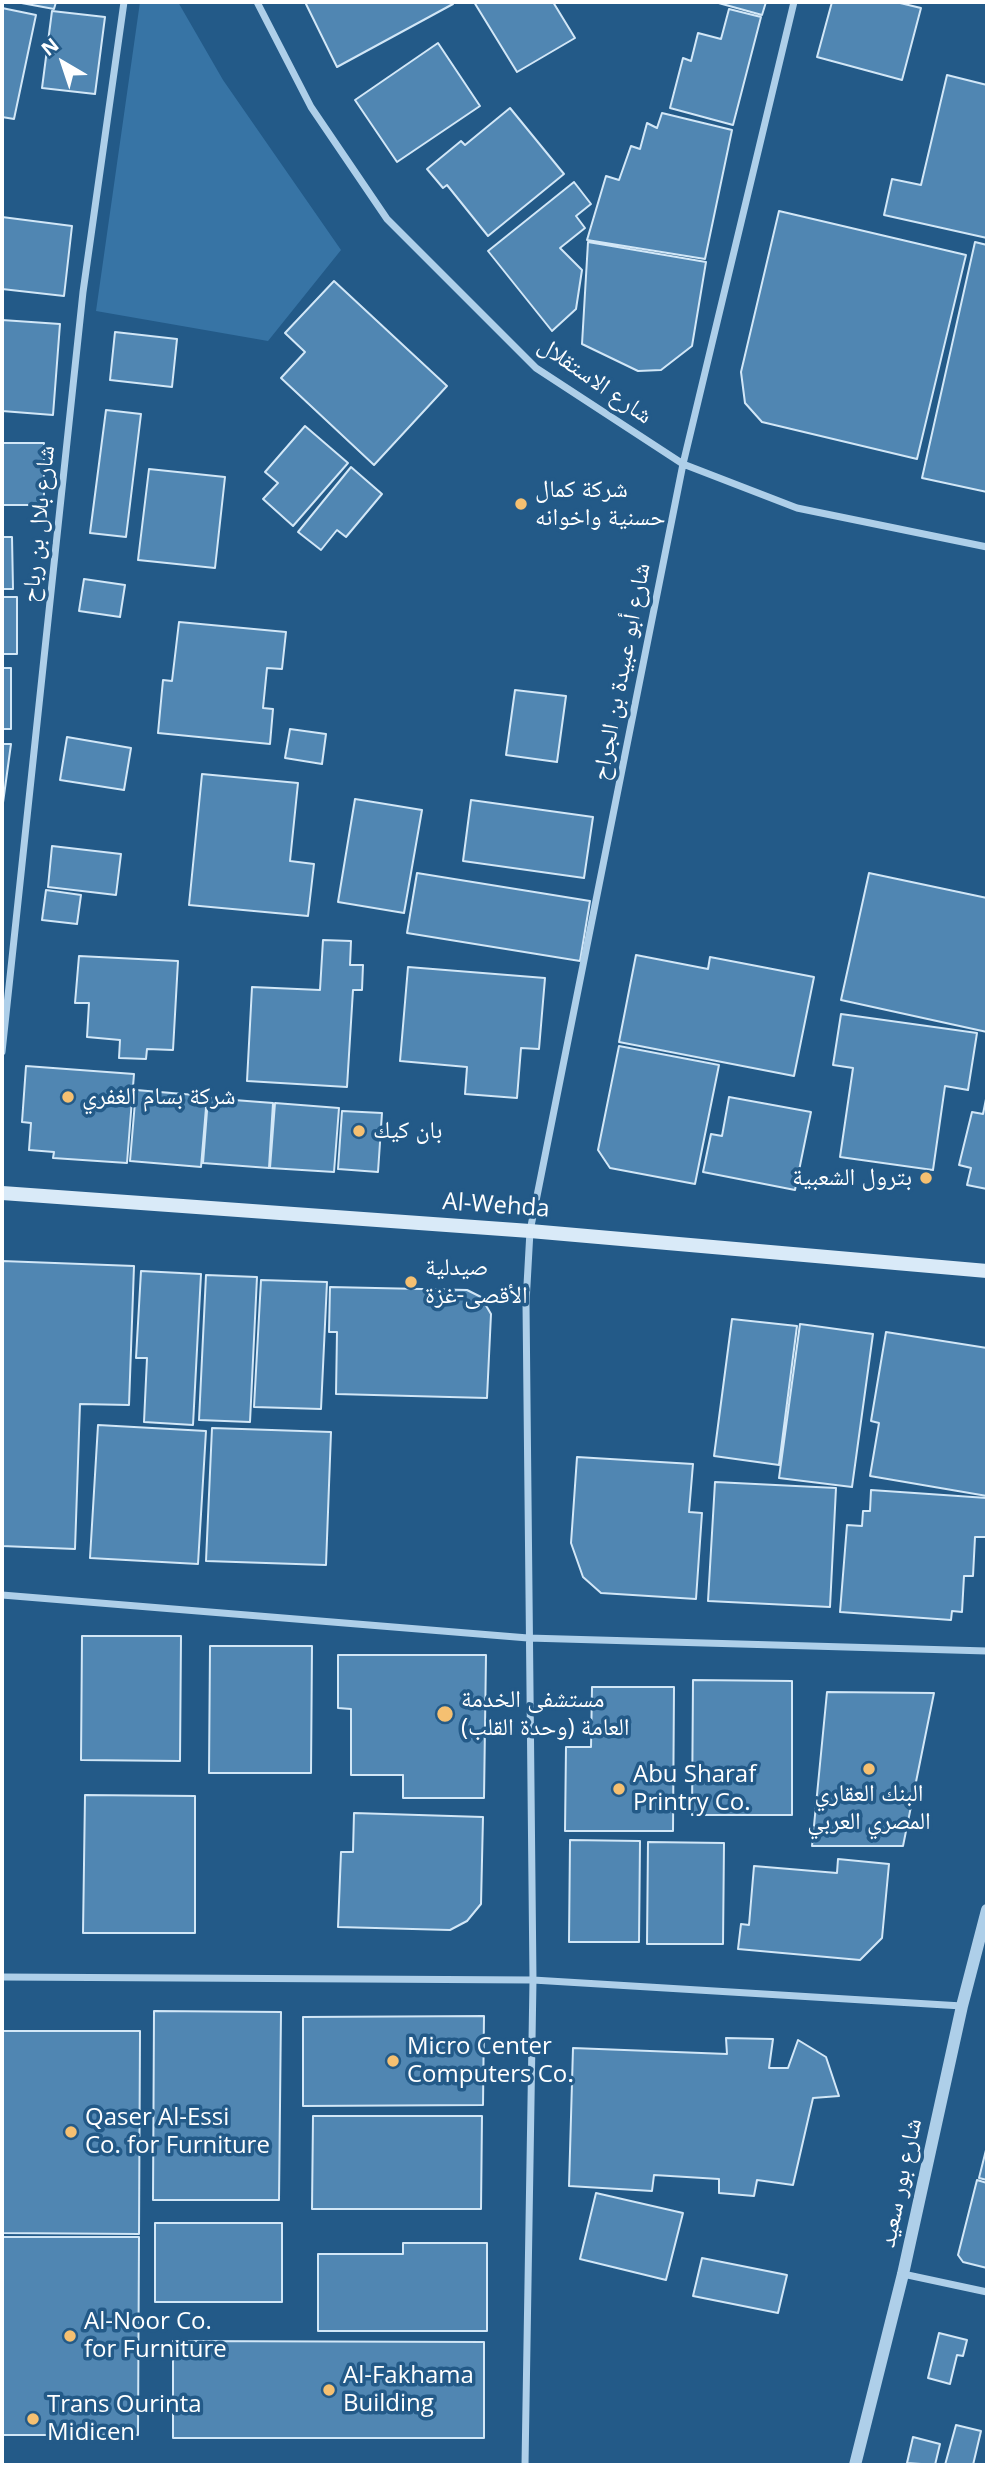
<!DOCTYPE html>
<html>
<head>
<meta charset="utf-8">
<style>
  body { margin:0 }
  #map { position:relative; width:989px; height:2467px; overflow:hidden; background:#235a88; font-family:"Open Sans",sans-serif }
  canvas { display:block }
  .frame { position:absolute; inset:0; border:4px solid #fff; pointer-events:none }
  .north { position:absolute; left:28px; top:28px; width:70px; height:70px; -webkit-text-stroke:5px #235a88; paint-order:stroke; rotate:321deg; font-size:19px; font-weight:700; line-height:28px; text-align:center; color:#fff }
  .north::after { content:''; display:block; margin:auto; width:24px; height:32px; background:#fff; clip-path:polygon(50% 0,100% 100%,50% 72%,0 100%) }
</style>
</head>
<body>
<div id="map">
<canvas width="989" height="2467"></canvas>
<div class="frame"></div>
<div class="north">N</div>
</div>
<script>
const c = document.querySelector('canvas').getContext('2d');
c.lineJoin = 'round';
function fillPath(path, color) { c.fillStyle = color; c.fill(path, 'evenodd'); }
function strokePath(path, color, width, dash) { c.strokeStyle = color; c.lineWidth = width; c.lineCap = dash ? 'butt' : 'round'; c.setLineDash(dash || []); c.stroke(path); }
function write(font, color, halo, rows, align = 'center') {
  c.font = font + ' "Open Sans","Noto Naskh Arabic",sans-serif'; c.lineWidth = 7; c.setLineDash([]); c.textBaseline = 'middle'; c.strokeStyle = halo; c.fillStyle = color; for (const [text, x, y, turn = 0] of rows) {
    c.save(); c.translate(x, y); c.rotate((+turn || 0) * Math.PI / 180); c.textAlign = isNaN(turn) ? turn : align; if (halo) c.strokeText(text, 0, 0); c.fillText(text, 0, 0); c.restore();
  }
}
fillPath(new Path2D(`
  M 140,2 L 178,2 L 223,80 L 341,250 L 268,341 L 96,311 Z`), '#3774a5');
const building = new Path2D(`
  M 16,2 L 56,2 L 54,9 Z
  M 305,2 L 452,2 L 453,4 L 337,67 Z
  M 474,2 L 553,2 L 575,38 L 517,72 Z
  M 715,2 L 766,2 L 762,15 Z
  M 832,2 L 896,2 L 921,8 L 902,80 L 817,57 Z
  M 2,8 L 36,15 L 14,119 L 2,117 Z
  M 729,9 L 761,17 L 733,125 L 670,108 L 683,58 L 691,61 L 698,33 L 721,39 Z
  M 52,11 L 105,17 L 95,94 L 42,88 Z
  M 438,43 L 480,106 L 397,162 L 355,100 Z
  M 947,75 L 987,85 L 987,238 L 884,215 L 892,179 L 921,185 Z
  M 510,108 L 564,174 L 488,236 L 447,185 L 443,188 L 427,169 L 461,141 L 465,145 Z
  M 662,113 L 732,130 L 705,259 L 587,240 L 606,176 L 619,180 L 631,146 L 640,149 L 647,123 L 657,128 Z
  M 574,182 L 591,204 L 576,216 L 585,228 L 560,248 L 582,270 L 576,309 L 552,331 L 488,251 Z
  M 779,211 L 966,255 L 917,459 L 762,422 L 745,403 L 741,372 Z
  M 2,217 L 72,226 L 64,296 L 2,289 Z
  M 588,242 L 706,262 L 692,346 L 661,370 L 638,371 L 582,344 Z
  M 975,242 L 987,245 L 987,492 L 922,478 Z
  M 334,281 L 447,386 L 374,465 L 281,378 L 305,352 L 285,333 Z
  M 2,320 L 60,324 L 53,415 L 2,411 Z
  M 115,332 L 177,339 L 172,387 L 110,380 Z
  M 106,410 L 141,414 L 126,537 L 90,533 Z
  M 305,426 L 348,463 L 293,526 L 263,499 L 278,483 L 265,472 Z
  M 2,443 L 44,443 L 44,505 L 2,505 Z
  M 351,467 L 382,494 L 346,537 L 337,530 L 321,550 L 298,532 Z
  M 149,469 L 225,477 L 215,568 L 138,560 Z
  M 2,537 L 12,537 L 13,589 L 2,589 Z
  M 84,579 L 125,585 L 120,617 L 79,611 Z
  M 2,597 L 17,597 L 17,654 L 2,654 Z
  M 179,622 L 286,632 L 282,669 L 267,668 L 263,708 L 273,709 L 270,744 L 158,733 L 163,680 L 172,681 Z
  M 2,668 L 11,668 L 11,729 L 2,729 Z
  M 515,690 L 566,696 L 557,762 L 506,755 Z
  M 290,729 L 326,734 L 322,764 L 285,758 Z
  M 67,737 L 131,748 L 124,790 L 60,780 Z
  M 2,744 L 11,744 L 2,810 Z
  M 202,774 L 298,783 L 290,861 L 314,864 L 308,916 L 189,905 Z
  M 355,799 L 422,810 L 404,913 L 338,902 Z
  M 471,800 L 593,817 L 584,878 L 463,861 Z
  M 52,846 L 121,854 L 116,895 L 48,887 Z
  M 417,873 L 590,901 L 580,961 L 407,933 Z
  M 869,873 L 987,898 L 987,1032 L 841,1000 Z
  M 46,890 L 81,895 L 77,924 L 42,920 Z
  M 323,940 L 351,941 L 350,965 L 363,965 L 362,990 L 353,990 L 347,1087 L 247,1081 L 252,987 L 320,990 Z
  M 636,955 L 708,969 L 710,957 L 814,977 L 794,1076 L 619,1042 Z
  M 79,956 L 178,961 L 173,1050 L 147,1049 L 146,1059 L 119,1058 L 120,1040 L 87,1037 L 89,1003 L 75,1003 Z
  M 408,967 L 545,978 L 539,1049 L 521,1048 L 517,1098 L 465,1094 L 467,1067 L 400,1061 Z
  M 841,1014 L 977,1033 L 968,1090 L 945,1086 L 933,1170 L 840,1157 L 853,1068 L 833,1065 Z
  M 619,1046 L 719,1065 L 695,1184 L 610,1168 L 598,1150 Z
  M 26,1066 L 134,1074 L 127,1163 L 53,1158 L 54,1152 L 29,1150 L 31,1123 L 22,1122 Z
  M 136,1090 L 207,1096 L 201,1167 L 130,1161 Z
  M 987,1094 L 987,1189 L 967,1185 L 971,1168 L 959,1165 L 972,1112 L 983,1114 Z
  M 729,1097 L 811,1112 L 795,1190 L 703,1172 L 711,1134 L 722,1136 Z
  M 208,1098 L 273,1103 L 269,1168 L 203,1163 Z
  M 275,1103 L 339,1108 L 334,1172 L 270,1168 Z
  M 342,1111 L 382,1113 L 378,1172 L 338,1169 Z
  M 2,1261 L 134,1266 L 129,1405 L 80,1404 L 75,1549 L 2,1546 Z
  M 141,1271 L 201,1274 L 193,1425 L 144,1422 L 147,1358 L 136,1358 Z
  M 206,1275 L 257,1277 L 250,1422 L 199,1420 Z
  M 261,1280 L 327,1282 L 321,1409 L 254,1407 Z
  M 330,1287 L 467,1290 L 481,1297 L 491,1314 L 487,1398 L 336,1394 L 337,1332 L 329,1332 Z
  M 732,1319 L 797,1326 L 779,1465 L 714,1456 Z
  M 800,1324 L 873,1334 L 852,1487 L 779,1478 Z
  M 886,1332 L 987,1348 L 987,1496 L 870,1476 L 879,1423 L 871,1421 Z
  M 98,1425 L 206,1431 L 198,1564 L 90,1558 Z
  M 212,1428 L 331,1432 L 326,1565 L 206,1561 Z
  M 577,1457 L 693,1464 L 689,1512 L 702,1513 L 696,1599 L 601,1593 L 583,1577 L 571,1543 Z
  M 715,1482 L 836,1488 L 830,1607 L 708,1601 Z
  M 871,1490 L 987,1498 L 987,1537 L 975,1537 L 973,1576 L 964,1576 L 962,1612 L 952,1611 L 951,1620 L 840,1612 L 847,1525 L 862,1526 L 863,1511 L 870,1511 Z
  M 82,1636 L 181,1636 L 180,1761 L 81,1760 Z
  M 210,1646 L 312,1646 L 311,1773 L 209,1773 Z
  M 338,1655 L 486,1655 L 484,1798 L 403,1798 L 403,1775 L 351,1775 L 351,1709 L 338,1708 Z
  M 693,1680 L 792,1681 L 792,1815 L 692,1815 Z
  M 592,1687 L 674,1687 L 673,1831 L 565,1831 L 566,1747 L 591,1747 Z
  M 827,1692 L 934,1693 L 903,1846 L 812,1846 Z
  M 85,1795 L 195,1796 L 195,1933 L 83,1933 Z
  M 354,1813 L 483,1817 L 481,1904 L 467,1921 L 450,1930 L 338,1927 L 341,1852 L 353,1852 Z
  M 570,1840 L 640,1841 L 639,1942 L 569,1942 Z
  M 648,1842 L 724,1843 L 723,1944 L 647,1944 Z
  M 838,1859 L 889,1864 L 882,1938 L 860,1960 L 738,1949 L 741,1924 L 749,1925 L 754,1866 L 837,1873 Z
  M 154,2011 L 281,2012 L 279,2200 L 153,2200 Z
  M 484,2016 L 483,2105 L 303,2106 L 303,2017 Z
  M 2,2031 L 140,2031 L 139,2234 L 2,2233 Z
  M 726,2038 L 773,2039 L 769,2068 L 788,2068 L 798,2040 L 826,2057 L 839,2096 L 813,2098 L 793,2185 L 757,2180 L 754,2196 L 719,2193 L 719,2179 L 654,2175 L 652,2191 L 569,2186 L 573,2048 L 727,2054 Z
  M 313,2116 L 482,2116 L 481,2209 L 312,2209 Z
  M 987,2146 L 987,2180 L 979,2178 Z
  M 977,2180 L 987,2183 L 987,2268 L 963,2262 L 958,2255 Z
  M 596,2193 L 683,2213 L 666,2280 L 580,2259 Z
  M 155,2223 L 282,2223 L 282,2302 L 155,2302 Z
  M 2,2237 L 139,2237 L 138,2435 L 2,2435 Z
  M 403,2243 L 487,2243 L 487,2331 L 318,2331 L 318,2254 L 403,2254 Z
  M 702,2258 L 787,2275 L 778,2313 L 693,2296 Z
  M 939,2333 L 967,2340 L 963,2356 L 957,2355 L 950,2384 L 928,2378 Z
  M 173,2341 L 484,2342 L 484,2438 L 173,2438 Z
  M 956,2425 L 981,2431 L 973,2465 L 945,2465 Z
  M 913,2437 L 940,2444 L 935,2465 L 907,2463 Z`);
fillPath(building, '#5086b2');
strokePath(building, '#d2e7f7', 2);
strokePath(new Path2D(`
  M 257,2 L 311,107 L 387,219 L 536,368 L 683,464 L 797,508 L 987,547
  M 2,1052 L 83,292 L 124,2
  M 2,1595 L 528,1638 L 987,1651
  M 2,1977 L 533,1980 L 962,2006
  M 903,2274 L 987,2292
  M 525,2465 L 533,1980 L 526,1303 L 530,1231 L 683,464 L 794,2`), '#aecfe9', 7);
strokePath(new Path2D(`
  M 855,2465 L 903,2274 L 962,2006 L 987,1910`), '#aecfe9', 12);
strokePath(new Path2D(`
  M 2,1193 L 530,1231 L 987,1271`), '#d9eaf8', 14);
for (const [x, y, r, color] of [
  [521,504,7,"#f5c071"],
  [68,1097,7,"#f5c071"],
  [359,1131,7,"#f5c071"],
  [926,1178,7,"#f5c071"],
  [411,1282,7,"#f5c071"],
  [445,1714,9,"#f5c071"],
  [869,1769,7,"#f5c071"],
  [619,1789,7,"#f5c071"],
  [393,2061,7,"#f5c071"],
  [71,2132,7,"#f5c071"],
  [70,2336,7,"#f5c071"],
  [329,2390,7,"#f5c071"],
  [33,2419,7,"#f5c071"]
]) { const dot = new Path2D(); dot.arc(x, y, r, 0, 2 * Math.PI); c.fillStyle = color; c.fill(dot); strokePath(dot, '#235a88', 2.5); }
write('24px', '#fff', '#235a88', [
  ["شارع الاستقلال",595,381,35],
  ["شارع بلال بن رباح",39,524,-84],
  ["شارع أبو عبيدة بن الجراح",622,672,-79],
  ["Al-Wehda",496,1206,4],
  ["شارع بور سعيد",901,2183,-78]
]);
write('24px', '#fff', '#235a88', [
  ["شركة كمال",535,490],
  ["حسنية واخوانه",535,518],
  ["شركة بسام الغفري",82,1097],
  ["بان كيك",373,1131],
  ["بترول الشعبية",912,1178,"right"],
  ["صيدلية",425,1268],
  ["الأقصى-غزة",425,1296],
  ["مستشفى الخدمة",461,1700],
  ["العامة (وحدة القلب)",461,1728],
  ["Abu Sharaf",633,1775],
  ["Printry Co.",633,1803],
  ["البنك العقاري",869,1794,"center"],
  ["المصري العربي",869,1822,"center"],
  ["Micro Center",407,2047],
  ["Computers Co.",407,2075],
  ["Qaser Al-Essi",85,2118],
  ["Co. for Furniture",85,2146],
  ["Al-Noor Co.",84,2322],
  ["for Furniture",84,2350],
  ["Al-Fakhama",343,2376],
  ["Building",343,2404],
  ["Trans Ourinta",47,2405],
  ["Midicen",47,2433]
], 'left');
</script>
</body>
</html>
